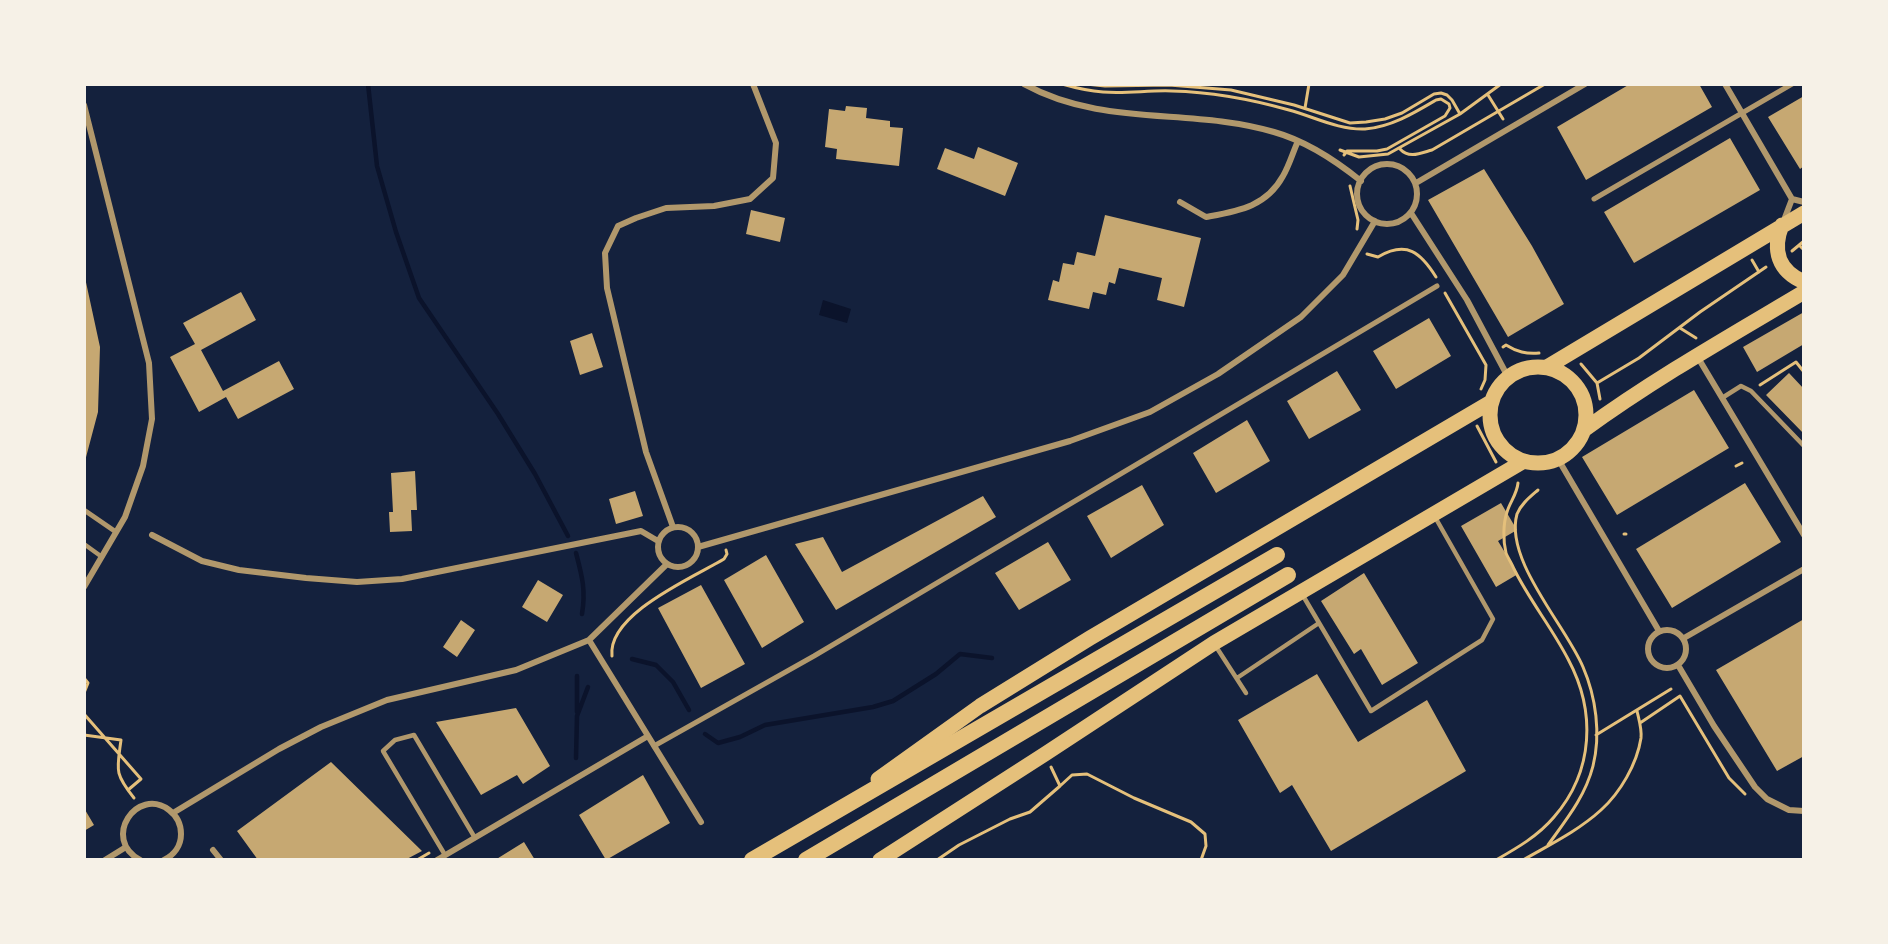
<!DOCTYPE html>
<html>
<head>
<meta charset="utf-8">
<style>
  body { margin:0 }
  #map { position:relative; width:1888px; height:944px; overflow:hidden; background:#14213d; font-family:"Noto Serif",serif }
  canvas { display:block }
  .frame { position:absolute; inset:0; border:86px solid #f6f1e7; pointer-events:none }
</style>
</head>
<body>
<div id="map">
<canvas width="1888" height="944"></canvas>
<div class="frame"></div>
</div>
<script>
const c = document.querySelector('canvas').getContext('2d');
c.lineJoin = 'round';
function fillPath(path, color) { c.fillStyle = color; c.fill(path, 'evenodd'); }
function strokePath(path, color, width, dash) { c.strokeStyle = color; c.lineWidth = width; c.lineCap = dash ? 'butt' : 'round'; c.setLineDash(dash || []); c.stroke(path); }
fillPath(new Path2D(`
  M 823,300 L 851,309 L 847,323 L 819,315 Z`), '#0b132b');
strokePath(new Path2D(`
  M 368,84 L 377,166 L 396,232 L 419,298 L 498,414 L 535,474 L 568,536
  M 576,553 C 582,576 586,590 582,614
  M 632,659 L 656,665 L 673,682 L 689,710
  M 577,676 L 577,712
  M 705,734 L 718,743 L 740,737 L 765,725 L 873,707 L 893,701 L 936,674 L 960,654 L 992,658
  M 576,758 L 577,716 L 588,687`), '#0b132b', 4.5);
fillPath(new Path2D(`
  M 1630,84 L 1699,84 L 1712,107 L 1586,180 L 1557,127 Z
  M 1804,96 L 1804,166 L 1800,169 L 1768,117 Z
  M 846,106 L 867,108 L 866,118 L 890,121 L 890,127 L 903,128 L 899,166 L 836,159 L 837,149 L 825,147 L 829,109 L 845,111 Z
  M 1730,138 L 1760,190 L 1634,263 L 1604,212 Z
  M 978,147 L 1018,163 L 1005,196 L 937,169 L 945,148 L 974,159 Z
  M 1484,169 L 1532,246 L 1564,304 L 1508,337 L 1428,200 Z
  M 751,210 L 785,218 L 780,242 L 746,234 Z
  M 1105,215 L 1201,238 L 1184,307 L 1157,300 L 1162,278 L 1119,268 L 1115,284 L 1109,282 L 1106,295 L 1093,292 L 1089,309 L 1048,300 L 1053,280 L 1059,282 L 1063,263 L 1074,265 L 1077,252 L 1095,256 Z
  M 84,273 L 100,347 L 98,412 L 85,461 Z
  M 241,292 L 256,320 L 201,350 L 223,391 L 279,361 L 294,389 L 238,419 L 226,397 L 199,412 L 170,357 L 195,344 L 183,323 Z
  M 1804,312 L 1804,344 L 1757,372 L 1743,347 Z
  M 1429,318 L 1451,356 L 1396,389 L 1373,351 Z
  M 592,333 L 603,367 L 580,375 L 570,341 Z
  M 1337,371 L 1361,410 L 1309,439 L 1287,401 Z
  M 1789,373 L 1804,389 L 1804,434 L 1766,395 Z
  M 1694,390 L 1729,448 L 1617,515 L 1582,457 Z
  M 1247,420 L 1270,461 L 1216,493 L 1193,453 Z
  M 415,471 L 417,510 L 411,510 L 412,531 L 390,532 L 389,512 L 393,512 L 391,473 Z
  M 1745,483 L 1781,542 L 1672,608 L 1636,549 Z
  M 1142,485 L 1164,525 L 1111,558 L 1087,516 Z
  M 635,491 L 643,516 L 616,524 L 609,499 Z
  M 983,496 L 996,517 L 836,610 L 795,544 L 823,537 L 842,572 Z
  M 1501,503 L 1517,530 L 1498,541 L 1518,574 L 1496,587 L 1461,526 Z
  M 1048,542 L 1071,580 L 1019,610 L 995,573 Z
  M 766,555 L 804,622 L 762,648 L 724,580 Z
  M 1364,573 L 1418,663 L 1382,685 L 1361,649 L 1354,654 L 1321,601 Z
  M 538,580 L 563,595 L 547,622 L 522,607 Z
  M 701,585 L 745,664 L 701,688 L 658,608 Z
  M 1804,619 L 1804,756 L 1777,771 L 1716,670 Z
  M 461,620 L 475,630 L 457,657 L 443,647 Z
  M 1317,674 L 1358,742 L 1427,700 L 1466,771 L 1331,851 L 1292,785 L 1280,793 L 1238,720 Z
  M 516,708 L 550,766 L 523,784 L 517,775 L 481,795 L 436,722 Z
  M 331,762 L 422,851 L 405,860 L 258,860 L 237,831 Z
  M 643,775 L 670,823 L 606,860 L 579,815 Z
  M 84,808 L 94,825 L 84,831 Z
  M 524,842 L 535,860 L 495,860 Z`), '#c6a872');
strokePath(new Path2D(`
  M 1062,84 C 1076,88 1089,91 1103,92 C 1126,94 1149,90 1172,91 C 1212,92 1250,99 1289,110 C 1315,117 1338,130 1365,129 C 1391,127 1414,113 1436,100 L 1441,99 L 1449,104 L 1450,108 L 1445,116 L 1387,149 L 1377,151 L 1347,151 L 1344,155
  M 1086,84 L 1105,86 L 1169,85 L 1231,90 L 1294,105 L 1350,123 L 1366,122 L 1385,119 L 1402,113 L 1434,94 L 1441,93 L 1447,95 L 1452,100 L 1460,114
  M 1488,95 L 1503,119
  M 1305,108 L 1309,84
  M 1400,149 C 1409,159 1421,153 1432,150 L 1545,84
  M 1340,150 L 1359,157 L 1388,154 L 1460,114 L 1501,84
  M 1350,186 L 1358,220 L 1357,229
  M 1799,245 L 1804,250
  M 1792,251 L 1804,241
  M 1367,254 L 1378,257 C 1407,240 1421,253 1436,277
  M 1752,260 L 1759,272
  M 1445,293 L 1486,365 L 1485,380 L 1481,389
  M 1680,328 L 1696,338
  M 1503,347 L 1506,345 C 1517,352 1526,354 1539,353
  M 1581,364 L 1597,383 L 1600,399
  M 1597,383 L 1639,358 L 1700,312 L 1766,267
  M 1760,385 L 1796,362 L 1804,372
  M 1477,426 L 1496,462
  M 1736,466 L 1742,463
  M 1538,490 C 1530,497 1521,504 1517,514 C 1504,560 1566,626 1583,667 C 1596,697 1601,734 1593,766 C 1585,797 1566,820 1548,845
  M 1624,534 L 1626,534
  M 612,656 C 607,614 694,577 724,559 L 727,554 L 726,550
  M 84,678 L 88,683 L 84,693
  M 84,714 L 141,779 L 128,790
  M 1640,723 L 1680,696 L 1729,778 L 1745,794
  M 84,735 L 121,740 C 117,770 114,773 134,798
  M 1596,735 L 1671,689
  M 1060,786 L 1072,775 L 1087,774 L 1134,798 L 1191,822 L 1205,834 L 1206,846 L 1201,860
  M 417,860 L 429,853
  M 937,860 L 959,845 L 1010,819 L 1030,812 L 1060,786 L 1051,767
  M 1496,860 C 1517,848 1538,836 1554,817 C 1594,771 1596,711 1568,659 C 1552,628 1530,601 1514,569 C 1512,564 1508,558 1506,553 C 1503,541 1503,524 1507,512 C 1510,502 1517,494 1518,483
  M 1523,860 C 1549,845 1578,831 1601,810 C 1620,793 1637,764 1641,738 C 1642,729 1639,720 1637,711`), '#e5c07b', 3);
strokePath(new Path2D(`
  M 1722,398 L 1741,386 L 1751,391 L 1804,446
  M 84,544 L 102,557
  M 1302,594 L 1371,711 L 1482,640 L 1493,619 L 1435,517
  M 1215,645 L 1246,693
  M 1237,678 L 1319,623
  M 445,855 L 383,751 L 395,740 L 414,735 L 475,838`), '#b1986c', 4.5);
strokePath(new Path2D(`
  M 1594,199 L 1792,84
  M 84,510 L 116,532
  M 654,746 L 814,656 L 1437,286`), '#b1986c', 5);
strokePath(new Path2D(`
  M 1024,84 C 1104,128 1190,107 1274,132 C 1306,141 1335,160 1361,181
  M 1725,84 L 1792,199 L 1784,220
  M 84,105 L 149,363 L 152,419 L 143,466 L 125,517 L 84,587
  M1357 194a30 30 0 1 1 60 0a30 30 0 1 1-60 0Z
  M 1416,183 L 1585,84
  M 1792,199 L 1804,202
  M 1180,202 L 1206,217 C 1238,211 1266,207 1283,176 C 1289,166 1293,152 1298,141
  M 1411,213 L 1467,300 L 1508,377
  M 1697,356 L 1804,535
  M 1558,459 L 1659,631
  M658 547a20 20 0 1 1 40 0a20 20 0 1 1-40 0Z
  M 673,527 L 646,452 L 607,288 L 605,253 L 618,226 L 636,218 L 666,208 L 714,206 L 750,199 L 773,178 L 776,143 L 753,84
  M 152,535 L 202,561 L 239,570 L 306,578 L 357,582 L 402,579 L 641,531 L 658,541
  M 698,547 L 1070,441 L 1150,412 L 1218,374 L 1301,317 L 1343,275 L 1375,221
  M1648 649a19 19 0 1 1 38 0a19 19 0 1 1-38 0Z
  M 1684,638 L 1804,569
  M 589,640 L 701,822
  M 1678,665 L 1714,726 L 1755,787 L 1767,799 L 1789,810 L 1804,811
  M 173,813 L 279,749 L 321,727 L 387,700 L 516,670 L 589,640 L 667,564
  M 213,850 L 221,860
  M 105,860 L 126,847
  M 140,860 C 101,839 137,786 169,810 C 177,816 181,825 181,834 C 181,846 174,855 164,860
  M 437,860 L 648,736`), '#b1986c', 6);
strokePath(new Path2D(`
  M 1782,225 C 1772,250 1778,271 1804,282
  M 1547,367 L 1804,213
  M1490 415a48 48 0 1 1 96 0a48 48 0 1 1-96 0Z
  M 1584,430 C 1654,379 1730,336 1804,292
  M 878,779 L 980,706 L 1090,638 L 1491,402
  M 880,860 L 1045,754 L 1214,643 L 1524,461`), '#e5c07b', 15);
strokePath(new Path2D(`
  M 752,860 L 1277,555
  M 806,860 L 1288,575`), '#e5c07b', 16);
</script>
</body>
</html>
